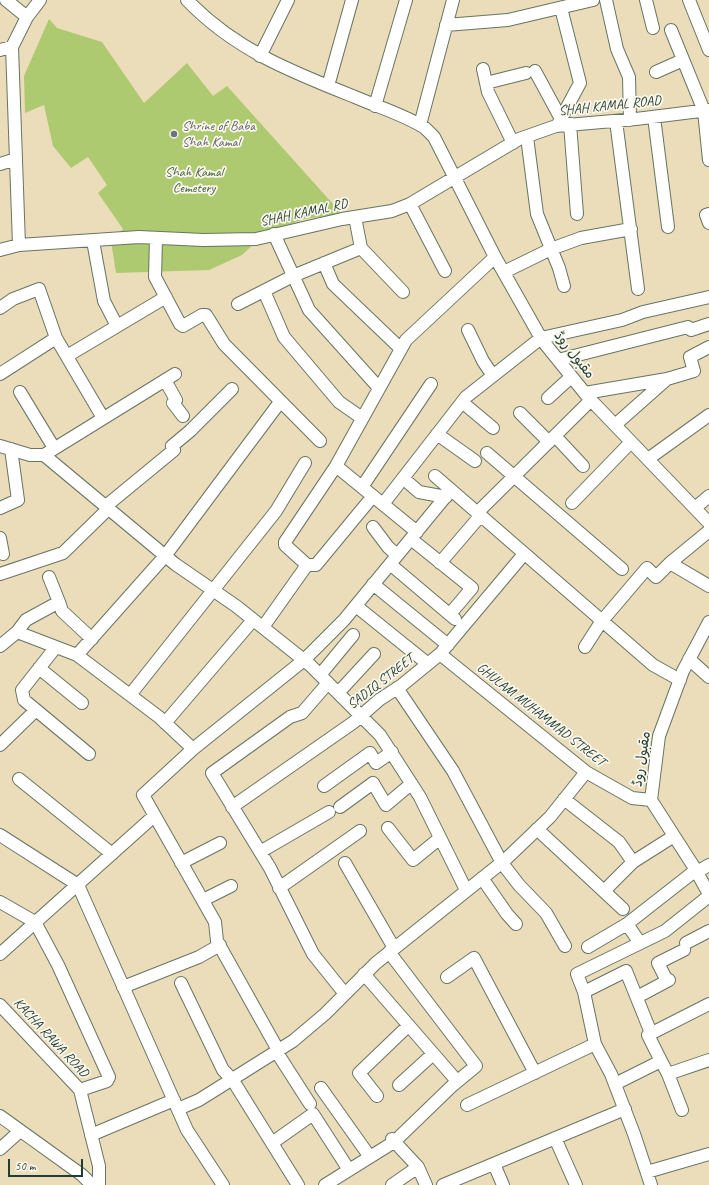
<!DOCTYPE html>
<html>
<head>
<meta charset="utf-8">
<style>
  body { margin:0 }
  #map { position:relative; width:709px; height:1185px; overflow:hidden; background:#ebddb9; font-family:Caveat,sans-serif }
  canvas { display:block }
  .scale { position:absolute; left:8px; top:1159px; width:75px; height:18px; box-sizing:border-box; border:2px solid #1f3d34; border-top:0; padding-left:5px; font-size:12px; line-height:14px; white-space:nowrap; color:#1f3d34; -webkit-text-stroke:3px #fbf7ec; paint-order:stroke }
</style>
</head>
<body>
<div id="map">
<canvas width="709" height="1185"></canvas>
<div class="scale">50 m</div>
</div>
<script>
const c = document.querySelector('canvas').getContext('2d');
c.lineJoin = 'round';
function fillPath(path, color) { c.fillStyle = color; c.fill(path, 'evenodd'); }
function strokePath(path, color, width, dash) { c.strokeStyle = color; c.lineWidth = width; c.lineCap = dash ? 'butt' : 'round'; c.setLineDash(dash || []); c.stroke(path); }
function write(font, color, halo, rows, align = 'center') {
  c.font = font + ' Caveat,"Playpen Sans Arabic",sans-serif'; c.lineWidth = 3.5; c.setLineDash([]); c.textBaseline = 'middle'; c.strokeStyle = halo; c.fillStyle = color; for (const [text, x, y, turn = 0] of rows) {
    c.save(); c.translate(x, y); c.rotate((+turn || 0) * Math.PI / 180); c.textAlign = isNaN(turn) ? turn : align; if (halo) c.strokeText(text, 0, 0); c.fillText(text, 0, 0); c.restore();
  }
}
fillPath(new Path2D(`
  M 49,19 L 57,28 L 102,42 L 144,103 L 187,63 L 213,96 L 227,86 L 342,214 L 304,219 L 264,234 L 242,255 L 209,270 L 116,273 L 111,241 L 123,229 L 98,193 L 107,185 L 88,157 L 71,168 L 53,146 L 44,105 L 25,113 L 24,76 Z`), '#aeca70');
const minor = new Path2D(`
  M 6,0 L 27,17
  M 187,0 C 235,50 292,72 355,97 C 378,107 405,115 425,128 L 434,137 L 495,257 L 542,340 L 588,397 L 709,523
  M 606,0 L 617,49 L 629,77 L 630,120
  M 646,0 L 653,28
  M 689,0 L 709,50
  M 446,25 L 508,20 L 593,0
  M 671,30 L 704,111 L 709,160
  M 0,50 L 12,47
  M 260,56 L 288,0
  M 483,69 L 488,92 L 513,143
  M 535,71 L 561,119
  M 656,72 L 683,60
  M 486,83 L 526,73
  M 328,86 L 352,0
  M 375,106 L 406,0
  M 654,117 L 668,227
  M 616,121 L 638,289
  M 570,124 L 577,214
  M 420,125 L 453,0
  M 557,126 L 580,83 L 561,8
  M 527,137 L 537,214 L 559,268 L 564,286
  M 0,164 L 16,159
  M 410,204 L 445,271
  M 709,214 L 706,215 L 709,223
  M 355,217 L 361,248 L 403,292
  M 274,234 L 309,310 L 379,388
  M 156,238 L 155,277 L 180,324 L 183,326 L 202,315 L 206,315 L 224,344 L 320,441
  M 93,241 L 104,301 L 117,326
  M 19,245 L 12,47 L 27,17 L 40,0
  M 0,250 L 19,245 L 139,237 L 203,240 L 256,239 L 342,219 L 392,211 L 410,204 L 519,139 L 556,126 L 636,119 L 709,110
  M 324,263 L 333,284 L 401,349
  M 504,272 L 551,249 L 581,238 L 631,229
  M 264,291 L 284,337 L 339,402 L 362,418
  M 238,304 L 293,276 L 361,248
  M 0,308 L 13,299 L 39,289 L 56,338 L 103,418
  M 468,330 L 483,361 L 493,376
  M 67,356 L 166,297
  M 558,360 L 688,327 L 691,330 L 709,324
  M 0,374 L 56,338
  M 165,380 L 176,400 L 173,403 L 183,416
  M 20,392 L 54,448
  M 585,393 L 667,379
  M 548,398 L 571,377
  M 462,402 L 493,428
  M 520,413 L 549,442
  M 615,425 L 667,379 L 694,371 L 690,357 L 709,347
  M 437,434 L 475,461
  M 555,436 L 583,466
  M 0,446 L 30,455 L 44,455 L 175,374
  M 487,453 L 622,569
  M 44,455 L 175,564 L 236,606 L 310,665 L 380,735 L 420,797 L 466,890
  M 648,459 L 709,415
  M 435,476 L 653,665 L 680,680
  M 403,478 L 419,492 L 446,497
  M 362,487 L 431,384
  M 572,503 L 631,442
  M 383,504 L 466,397 L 541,338 L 622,320 L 643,312 L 709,297
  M 106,506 L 174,450 L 172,446 L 190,431 L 232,389
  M 0,508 L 18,500 L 11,449
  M 695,508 L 709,496
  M 478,512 L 591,400
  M 373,527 L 388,547 L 397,555
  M 709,531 L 670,563 L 709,586
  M 417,532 L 336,466 L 406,340 L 495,257
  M 0,538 L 3,554
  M 411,539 L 472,588 L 450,614
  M 440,563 L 481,515
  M 390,564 L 455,619
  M 307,565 L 316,565 L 373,496
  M 0,574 L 63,553 L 108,509
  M 373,584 L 448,645
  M 59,602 L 62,611 L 92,639
  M 356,606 L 428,664
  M 709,622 L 683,671 L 659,736 L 651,800 L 694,867 L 709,894
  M 263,627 L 307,565 L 285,545 L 285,542 L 336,466
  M 17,632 L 26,620 L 59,602 L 49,577
  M 0,646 L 17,632 L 77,655 L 159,717 L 193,749
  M 585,647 L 601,622 L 647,568 L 656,577 L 670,563
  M 55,648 L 22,690 L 24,700 L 89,754
  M 440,654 L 586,772 L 632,798 L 651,800
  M 77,655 L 165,556 L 280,402
  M 689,659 L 709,677
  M 39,668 L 82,703
  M 320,675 L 353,635
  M 328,683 L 302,713 L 290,717 L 212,773 L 270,868 L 313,954 L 345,994
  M 397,688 L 453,771 L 502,863 L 519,885 L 546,913 L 565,946
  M 338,693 L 374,654
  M 130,695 L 276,511 L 305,463
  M 165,723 L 253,620
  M 0,745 L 36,710
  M 19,779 L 112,854
  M 324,786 L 370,753 L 376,763 L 392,752
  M 564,799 L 619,842 L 633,862 L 674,836
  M 232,807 L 354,722 L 379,700 L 402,685 L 440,654 L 524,554
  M 340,807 L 373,783 L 386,805 L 411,784
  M 388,828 L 413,860 L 440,838
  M 537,829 L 623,909
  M 0,835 L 78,885 L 187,1130 L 223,1185
  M 260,852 L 329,812
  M 181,863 L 220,843
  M 345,863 L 394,948
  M 697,872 L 709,865
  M 482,878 L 507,914 L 516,924
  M 279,888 L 360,831
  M 604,891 L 633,862
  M 203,900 L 231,886
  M 0,902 L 35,922 L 58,965 L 109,1077 L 107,1081 L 80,1090
  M 627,924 L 640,943
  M 686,943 L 709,931
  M 588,947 L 627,924 L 696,870
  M 0,954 L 154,816
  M 364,974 L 457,1081
  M 447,977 L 474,958 L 535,1073
  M 667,981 L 658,963 L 684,950
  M 181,983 L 223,1070 L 232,1079 L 298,1185
  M 123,987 L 199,957 L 220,945
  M 584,992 L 626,971 L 651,1033
  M 637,997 L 669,980
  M 0,1005 L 80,1090 L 99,1166 L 99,1185
  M 278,1050 L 217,941 L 215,922 L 143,795 L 193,749 L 304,660 L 344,620 L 451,490
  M 276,1051 L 310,1104
  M 661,1061 L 648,1035 L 709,1004
  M 668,1074 L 682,1110
  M 615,1084 L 661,1061 L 668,1074 L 709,1060
  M 399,1085 L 433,1054
  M 321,1088 L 370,1157
  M 377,1096 L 359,1073 L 408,1026
  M 467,1105 L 595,1044
  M 178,1109 L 199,1100 L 293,1041 L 325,1014 L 376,963 L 505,860 L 550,817 L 586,772
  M 0,1116 L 82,1175 L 92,1185
  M 91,1135 L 174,1100
  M 555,1138 L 576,1185
  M 392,1139 L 418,1167 L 426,1185
  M 272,1143 L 313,1114 L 349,1170
  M 0,1149 L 20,1131
  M 494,1164 L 503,1185
  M 647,1172 L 709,1154
  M 325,1185 L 394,1142 L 453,1085 L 476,1066 L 389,952
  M 392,1185 L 418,1167
  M 443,1185 L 625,1109
  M 651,1185 L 634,1134 L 611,1074 L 595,1044 L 584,992 L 577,974 L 665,931 L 709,896`);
strokePath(minor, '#667563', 14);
strokePath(minor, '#fff', 12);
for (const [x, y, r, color] of [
  [174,134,4,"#6b7280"]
]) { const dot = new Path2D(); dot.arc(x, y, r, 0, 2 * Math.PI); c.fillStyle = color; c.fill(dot); strokePath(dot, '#fbf7ec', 1.5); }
write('14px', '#1f3d34', '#fbf7ec', [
  ["SHAH KAMAL ROAD",610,106,-6],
  ["SHAH KAMAL RD",304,213,-12],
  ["مقبول روڈ",574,355,52],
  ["SADIQ STREET",381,682,-38],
  ["GHULAM MUHAMMAD STREET",541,715,38],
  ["مقبول روڈ",642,759,-81],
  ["KACHA RAWA ROAD",51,1038,47]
]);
write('14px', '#5b616d', '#fbf7ec', [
  ["Shrine of Baba",182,126],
  ["Shah Kamal",182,142]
], 'left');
write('14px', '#436043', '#fbf7ec', [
  ["Shah Kamal",194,172],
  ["Cemetery",194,188]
]);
</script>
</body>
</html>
